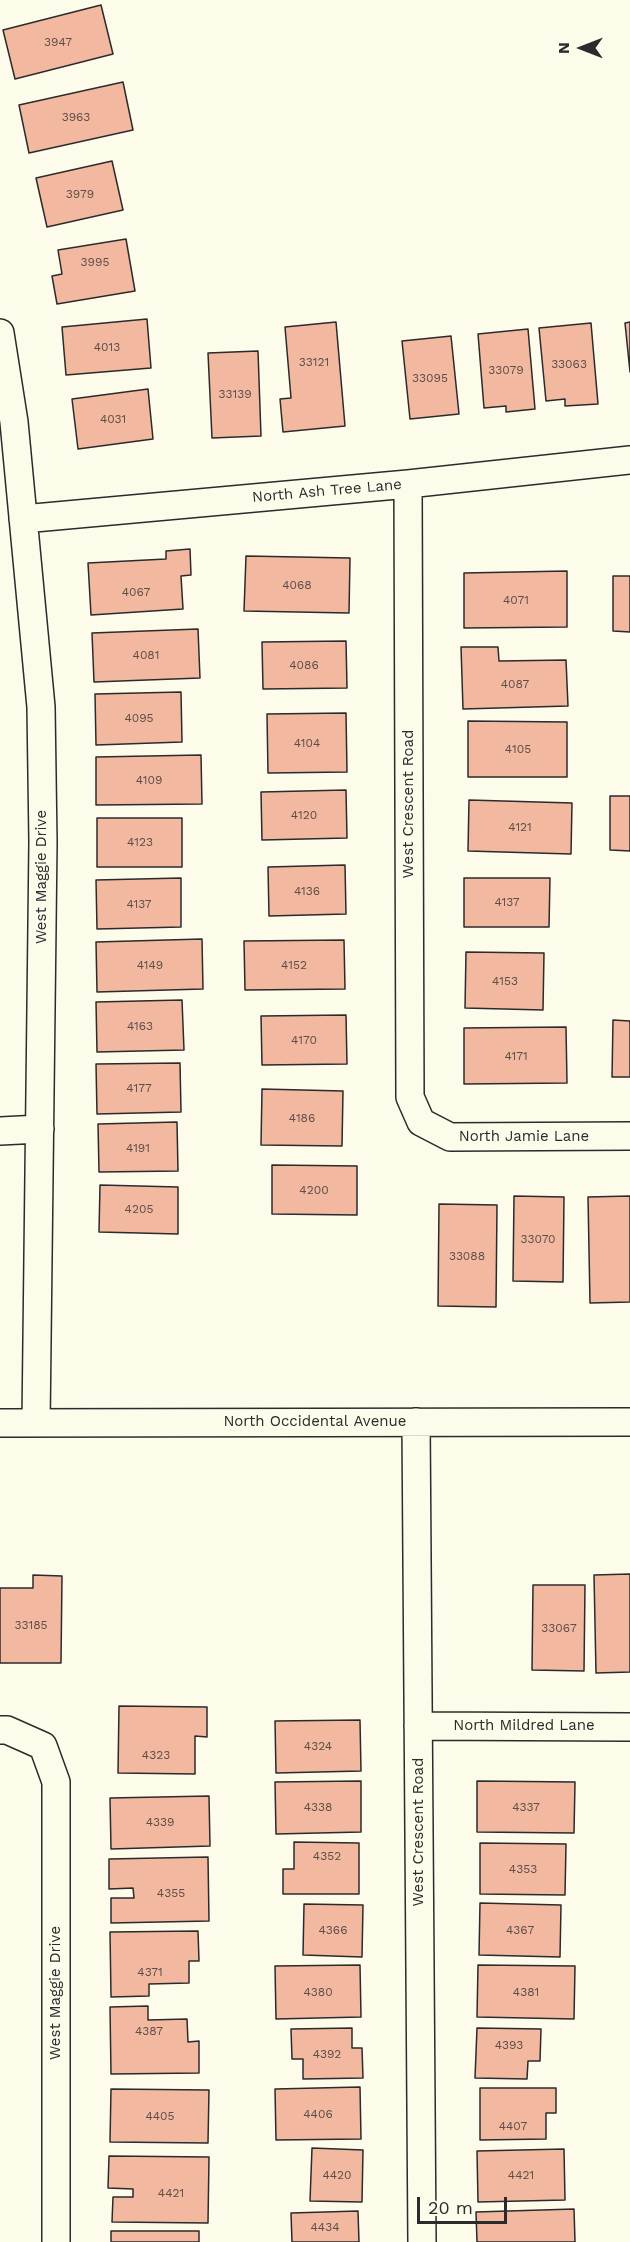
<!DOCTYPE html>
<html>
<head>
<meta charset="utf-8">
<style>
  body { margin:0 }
  #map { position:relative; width:630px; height:2242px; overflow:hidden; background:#fdfbea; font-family:"Work Sans",sans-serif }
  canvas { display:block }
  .north { position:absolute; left:552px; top:18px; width:60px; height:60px; -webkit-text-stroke:4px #fdfbea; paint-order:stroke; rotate:270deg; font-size:16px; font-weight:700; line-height:24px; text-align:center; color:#2b2b2b }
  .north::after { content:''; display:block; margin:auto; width:21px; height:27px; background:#2b2b2b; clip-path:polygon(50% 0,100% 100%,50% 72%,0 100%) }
  .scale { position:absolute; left:417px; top:2197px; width:90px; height:27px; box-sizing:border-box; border:3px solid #2b2b2b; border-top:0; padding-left:8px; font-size:18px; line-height:21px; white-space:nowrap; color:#2b2b2b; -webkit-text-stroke:4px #fdfbea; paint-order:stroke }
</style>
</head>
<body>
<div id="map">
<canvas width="630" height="2242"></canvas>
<div class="north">N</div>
<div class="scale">20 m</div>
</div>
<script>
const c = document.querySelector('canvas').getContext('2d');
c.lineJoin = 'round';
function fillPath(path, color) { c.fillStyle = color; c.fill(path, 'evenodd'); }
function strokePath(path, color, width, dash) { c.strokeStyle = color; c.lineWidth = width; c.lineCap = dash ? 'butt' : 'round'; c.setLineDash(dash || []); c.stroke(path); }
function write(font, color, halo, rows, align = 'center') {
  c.font = font + ' "Work Sans",sans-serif'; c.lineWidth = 4.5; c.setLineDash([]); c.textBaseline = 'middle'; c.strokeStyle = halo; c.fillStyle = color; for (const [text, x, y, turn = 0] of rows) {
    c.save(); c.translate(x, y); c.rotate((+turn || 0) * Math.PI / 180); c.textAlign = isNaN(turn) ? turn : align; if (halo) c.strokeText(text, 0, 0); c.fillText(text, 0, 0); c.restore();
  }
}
const building = new Path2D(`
  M 101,5 L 113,54 L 15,79 L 3,30 Z
  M 123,82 L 133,130 L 29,153 L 19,105 Z
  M 112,161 L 123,210 L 47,227 L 36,178 Z
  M 126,239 L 135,291 L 57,304 L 52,276 L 62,274 L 58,250 Z
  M 147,319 L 151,368 L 66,375 L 62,327 Z
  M 336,322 L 345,426 L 283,432 L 280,399 L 291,398 L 285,327 Z
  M 630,322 L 630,372 L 625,323 Z
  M 591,323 L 598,404 L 565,406 L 565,399 L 546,401 L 539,328 Z
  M 528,329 L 535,409 L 506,412 L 506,406 L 484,408 L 478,334 Z
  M 451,336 L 459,414 L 410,419 L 402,341 Z
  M 258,351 L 261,436 L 212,438 L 208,353 Z
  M 148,389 L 153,439 L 78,449 L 72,399 Z
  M 190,549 L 191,575 L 181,576 L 183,609 L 91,615 L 88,563 L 166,559 L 166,551 Z
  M 246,556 L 350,558 L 349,613 L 244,611 Z
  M 567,571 L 567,627 L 464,628 L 464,573 Z
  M 613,576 L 630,576 L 630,632 L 613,631 Z
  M 198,629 L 200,678 L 94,682 L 92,633 Z
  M 346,641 L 347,688 L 263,689 L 262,642 Z
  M 461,647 L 498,647 L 499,661 L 566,660 L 568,706 L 463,709 Z
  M 181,692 L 182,742 L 96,745 L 95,694 Z
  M 346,713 L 347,772 L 268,773 L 267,714 Z
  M 468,721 L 567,722 L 567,777 L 468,777 Z
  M 201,755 L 202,804 L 96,805 L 96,757 Z
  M 346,790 L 347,838 L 262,840 L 261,792 Z
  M 610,796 L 630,796 L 630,851 L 610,850 Z
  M 469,800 L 572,803 L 571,854 L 468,851 Z
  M 97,818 L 182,818 L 182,867 L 97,867 Z
  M 345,865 L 346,914 L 269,916 L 268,867 Z
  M 181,878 L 181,927 L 97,929 L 96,880 Z
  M 464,878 L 550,878 L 549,927 L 464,927 Z
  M 202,939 L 203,989 L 97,992 L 96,942 Z
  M 344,940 L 345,989 L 245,990 L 244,941 Z
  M 466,952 L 544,953 L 543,1010 L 465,1008 Z
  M 182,1000 L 184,1050 L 97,1052 L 96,1002 Z
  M 346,1015 L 347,1064 L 262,1065 L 261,1016 Z
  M 613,1020 L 630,1021 L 630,1077 L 612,1077 Z
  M 566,1027 L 567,1083 L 464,1084 L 464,1028 Z
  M 180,1063 L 181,1112 L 97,1114 L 96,1064 Z
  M 262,1089 L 343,1091 L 342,1146 L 261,1145 Z
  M 177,1122 L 178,1171 L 99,1172 L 98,1124 Z
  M 272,1165 L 357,1166 L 357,1215 L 272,1214 Z
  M 100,1185 L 178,1187 L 178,1234 L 99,1232 Z
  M 514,1196 L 564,1197 L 563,1282 L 513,1281 Z
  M 630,1196 L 630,1302 L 590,1303 L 588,1197 Z
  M 439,1204 L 497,1205 L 496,1307 L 438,1306 Z
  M 630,1574 L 630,1672 L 596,1673 L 594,1575 Z
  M 33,1575 L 62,1576 L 61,1663 L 0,1663 L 0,1588 L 33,1588 Z
  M 533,1585 L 585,1585 L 584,1671 L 532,1670 Z
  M 119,1706 L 207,1707 L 207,1737 L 195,1736 L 195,1774 L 118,1773 Z
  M 360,1720 L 361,1771 L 276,1773 L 275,1721 Z
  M 361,1781 L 361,1832 L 276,1834 L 275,1782 Z
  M 477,1781 L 575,1782 L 574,1833 L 477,1832 Z
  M 209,1796 L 210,1846 L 111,1849 L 110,1798 Z
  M 294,1842 L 359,1843 L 359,1894 L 283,1894 L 283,1869 L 294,1869 Z
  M 480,1843 L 566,1844 L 565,1895 L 480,1894 Z
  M 208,1857 L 209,1921 L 111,1923 L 111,1898 L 134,1898 L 133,1888 L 109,1889 L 109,1859 Z
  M 480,1903 L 561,1905 L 560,1957 L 479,1955 Z
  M 304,1904 L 363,1905 L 362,1957 L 303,1955 Z
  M 198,1931 L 199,1961 L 189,1961 L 189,1983 L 149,1984 L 149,1996 L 111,1997 L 110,1932 Z
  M 360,1965 L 361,2017 L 276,2019 L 275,1966 Z
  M 478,1965 L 575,1966 L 574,2019 L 477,2017 Z
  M 148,2006 L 148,2020 L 187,2019 L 188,2042 L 199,2041 L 199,2073 L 111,2074 L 110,2007 Z
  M 352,2028 L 352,2048 L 362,2048 L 363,2078 L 303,2079 L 303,2059 L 292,2059 L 291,2029 Z
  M 477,2028 L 541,2029 L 540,2061 L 528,2061 L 527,2079 L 475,2078 Z
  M 360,2087 L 361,2139 L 276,2140 L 275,2089 Z
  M 480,2088 L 556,2088 L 556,2113 L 546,2113 L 546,2139 L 480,2140 Z
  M 111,2089 L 209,2090 L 208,2143 L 110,2142 Z
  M 312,2148 L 363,2150 L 362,2202 L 310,2201 Z
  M 564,2149 L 565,2200 L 478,2202 L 477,2151 Z
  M 109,2156 L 209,2157 L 208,2223 L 112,2222 L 113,2197 L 133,2197 L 133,2189 L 108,2188 Z
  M 574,2209 L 575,2242 L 477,2242 L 476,2212 Z
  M 358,2211 L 359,2242 L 292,2242 L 291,2213 Z
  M 111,2231 L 199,2231 L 199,2242 L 111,2242 Z`);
fillPath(building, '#f2b8a0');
strokePath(building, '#2b2b2b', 1.5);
const minor = new Path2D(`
  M 0,333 L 14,422 L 41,707 L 43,842 L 36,1423
  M 408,484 L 410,1097 L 421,1122 L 450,1137 L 630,1136
  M 23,519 L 408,484 L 630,460
  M 0,1131 L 40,1129
  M 416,1422 L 422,2242
  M 0,1423 L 630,1422
  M 418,1726 L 630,1727
  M 0,1730 L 7,1730 L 43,1746 L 56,1782 L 56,2242`);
strokePath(minor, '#2b2b2b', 30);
strokePath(minor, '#fdfbea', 27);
write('12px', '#5d4e48', null, [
  ["3947",58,42],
  ["3963",76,117],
  ["3979",80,194],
  ["3995",95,262],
  ["4013",107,347],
  ["33121",314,362],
  ["33063",569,364],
  ["33079",506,370],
  ["33095",430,378],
  ["33139",235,394],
  ["4031",113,419],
  ["4068",297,585],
  ["4067",136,592],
  ["4071",516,600],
  ["4081",146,655],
  ["4086",304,665],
  ["4087",515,684],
  ["4095",139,718],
  ["4104",307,743],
  ["4105",518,749],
  ["4109",149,780],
  ["4120",304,815],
  ["4121",520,827],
  ["4123",140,842],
  ["4136",307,891],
  ["4137",507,902],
  ["4137",139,904],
  ["4149",150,965],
  ["4152",294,965],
  ["4153",505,981],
  ["4163",140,1026],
  ["4170",304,1040],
  ["4171",516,1056],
  ["4177",139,1088],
  ["4186",302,1118],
  ["4191",138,1148],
  ["4200",314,1190],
  ["4205",139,1209],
  ["33070",538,1239],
  ["33088",467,1256],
  ["33185",31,1625],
  ["33067",559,1628],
  ["4324",318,1746],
  ["4323",156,1755],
  ["4338",318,1807],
  ["4337",526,1807],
  ["4339",160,1822],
  ["4352",327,1856],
  ["4353",523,1869],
  ["4355",171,1893],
  ["4366",333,1930],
  ["4367",520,1930],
  ["4371",150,1972],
  ["4380",318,1992],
  ["4381",526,1992],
  ["4387",149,2031],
  ["4393",509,2045],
  ["4392",327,2054],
  ["4406",318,2114],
  ["4405",160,2116],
  ["4407",513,2126],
  ["4420",337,2175],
  ["4421",521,2175],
  ["4421",171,2193],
  ["4434",325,2227]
]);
write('15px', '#2b2b2b', '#fdfbea', [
  ["North Ash Tree Lane",327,491,-5],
  ["West Crescent Road",409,804,-90],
  ["West Maggie Drive",42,877,-90],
  ["North Jamie Lane",524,1137],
  ["North Occidental Avenue",315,1422],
  ["North Mildred Lane",524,1726],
  ["West Crescent Road",419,1832,-90],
  ["West Maggie Drive",56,1993,-90]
]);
</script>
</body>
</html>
